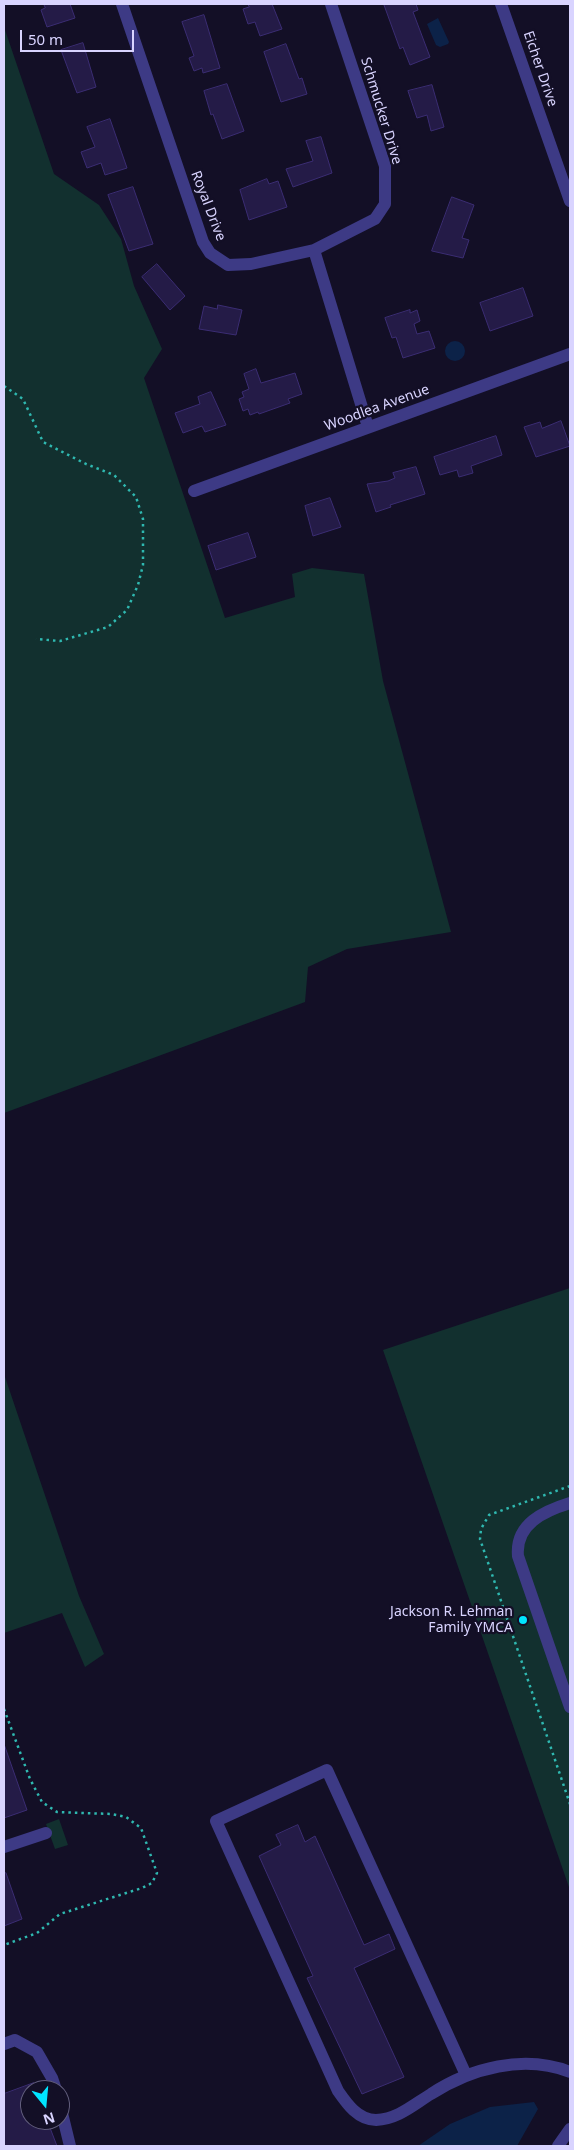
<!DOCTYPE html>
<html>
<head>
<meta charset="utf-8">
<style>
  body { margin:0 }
  #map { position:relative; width:574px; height:2150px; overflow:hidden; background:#130f26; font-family:"Noto Sans",sans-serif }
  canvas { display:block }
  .frame { position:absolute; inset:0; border:5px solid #d9d4ff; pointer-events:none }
  .north { position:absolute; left:20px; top:2080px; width:50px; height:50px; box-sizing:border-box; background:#130f26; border:1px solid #625e7d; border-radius:50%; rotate:163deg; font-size:14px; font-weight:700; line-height:20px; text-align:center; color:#d9d4ff }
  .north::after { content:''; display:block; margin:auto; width:18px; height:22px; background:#00e5ff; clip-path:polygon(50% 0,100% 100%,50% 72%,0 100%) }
  .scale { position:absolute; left:20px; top:30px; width:114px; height:22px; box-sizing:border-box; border:2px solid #d9d4ff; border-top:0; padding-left:6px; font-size:15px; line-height:18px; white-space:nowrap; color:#d9d4ff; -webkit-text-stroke:4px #130f26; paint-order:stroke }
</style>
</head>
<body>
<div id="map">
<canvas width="574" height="2150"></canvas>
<div class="frame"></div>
<div class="north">N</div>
<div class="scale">50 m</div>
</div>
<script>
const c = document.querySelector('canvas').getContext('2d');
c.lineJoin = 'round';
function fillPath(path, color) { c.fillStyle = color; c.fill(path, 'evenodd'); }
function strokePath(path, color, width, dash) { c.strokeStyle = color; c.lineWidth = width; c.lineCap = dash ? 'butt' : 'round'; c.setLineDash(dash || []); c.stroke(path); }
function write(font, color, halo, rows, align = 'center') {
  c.font = font + ' "Noto Sans",sans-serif'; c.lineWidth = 4.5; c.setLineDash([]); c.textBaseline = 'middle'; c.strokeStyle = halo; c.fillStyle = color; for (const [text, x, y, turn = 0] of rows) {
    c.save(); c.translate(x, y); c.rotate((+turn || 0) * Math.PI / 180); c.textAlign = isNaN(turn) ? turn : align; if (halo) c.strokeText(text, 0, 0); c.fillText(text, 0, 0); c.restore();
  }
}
fillPath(new Path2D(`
  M 4,27 L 54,174 L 99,205 L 121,239 L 134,286 L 162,349 L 144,378 L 225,618 L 295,597 L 292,574 L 312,568 L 364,574 L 383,681 L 451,932 L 347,949 L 308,967 L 305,1002 L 4,1113 Z
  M 570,1288 L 570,1890 L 383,1350 Z
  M 4,1374 L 79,1596 L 104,1654 L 85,1667 L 62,1613 L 4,1633 Z
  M 59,1819 L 68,1845 L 55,1849 L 46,1824 Z`), '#12302f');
fillPath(new Path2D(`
  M 438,18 L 449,42 L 448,44 L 440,47 L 436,45 L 427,24 Z
  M445 351a10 10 0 1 1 20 0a10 10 0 1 1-20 0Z
  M 534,2102 L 538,2109 L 517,2146 L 418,2146 L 450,2124 L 490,2107 Z`), '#0c2248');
const building = new Path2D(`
  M 44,4 L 70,4 L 75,18 L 47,27 L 41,10 L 45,8 Z
  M 248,4 L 272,4 L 282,29 L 260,36 L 255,22 L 248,24 L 243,9 L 249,7 Z
  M 387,4 L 416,4 L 418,10 L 413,12 L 430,57 L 410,65 L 403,47 L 400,49 L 384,5 Z
  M 204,15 L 220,68 L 203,73 L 202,68 L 194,71 L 189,58 L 194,56 L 182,22 Z
  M 83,43 L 96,87 L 77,93 L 61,50 Z
  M 286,44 L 299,79 L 302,78 L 307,94 L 281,102 L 264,52 Z
  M 227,84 L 244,131 L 222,139 L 213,114 L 211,115 L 204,91 Z
  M 432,85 L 444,127 L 431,131 L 427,115 L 417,118 L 408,91 Z
  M 110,119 L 127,168 L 105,175 L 101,163 L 87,168 L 81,152 L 95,147 L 87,127 Z
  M 321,137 L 332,173 L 293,187 L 286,169 L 313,161 L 306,141 Z
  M 267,179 L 269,184 L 278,181 L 287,207 L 249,220 L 240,190 Z
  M 133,187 L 153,244 L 129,251 L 108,195 Z
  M 452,197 L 474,205 L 462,238 L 469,240 L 463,258 L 432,251 Z
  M 157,264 L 185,296 L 170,310 L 142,277 Z
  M 523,288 L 533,316 L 490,331 L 480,303 Z
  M 218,305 L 242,310 L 236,335 L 199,329 L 204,306 L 217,309 Z
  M 410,310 L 410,313 L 417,310 L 420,321 L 414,324 L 417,334 L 429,331 L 435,348 L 403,358 L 396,337 L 392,338 L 385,318 Z
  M 256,369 L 261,383 L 295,373 L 302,394 L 288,399 L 290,403 L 259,414 L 258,412 L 250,415 L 248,409 L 243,411 L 239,399 L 244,397 L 242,392 L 249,389 L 244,374 Z
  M 211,392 L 226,425 L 205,432 L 202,426 L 183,433 L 175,413 L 200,404 L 198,397 Z
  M 561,421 L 570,446 L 536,457 L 524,427 L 540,422 L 542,428 Z
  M 496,436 L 502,455 L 471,466 L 473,473 L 459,477 L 457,470 L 440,475 L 434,457 Z
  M 416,467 L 425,494 L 390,505 L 391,507 L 376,512 L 367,484 L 388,481 L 395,478 L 393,473 Z
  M 330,498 L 341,527 L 313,536 L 305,506 Z
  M 248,533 L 256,557 L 216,570 L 208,546 Z
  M 4,1744 L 27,1810 L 4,1818 Z
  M 298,1825 L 305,1842 L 315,1836 L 364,1945 L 389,1934 L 395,1949 L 354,1968 L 404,2077 L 362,2094 L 307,1978 L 313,1976 L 259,1856 L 281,1845 L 276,1835 Z
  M 6,1873 L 22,1919 L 4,1926 L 4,1874 Z
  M 34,2083 L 37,2090 L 30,2090 L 30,2120 L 47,2120 L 57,2146 L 4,2146 L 4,2094 Z`);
fillPath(building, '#241b47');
strokePath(building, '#3b2d73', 1);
strokePath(new Path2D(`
  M 4,386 L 23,399 L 43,442 L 86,464 L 114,475 L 136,497 L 143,519 L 143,565 L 138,585 L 127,610 L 108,627 L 60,641 L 36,639
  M 570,1486 L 489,1515 L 481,1529 L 480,1539 L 570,1804
  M 4,1709 L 30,1779 L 42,1802 L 57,1812 L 111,1814 L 126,1817 L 141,1828 L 157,1873 L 152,1883 L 142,1888 L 60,1914 L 37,1933 L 4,1945`), '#2fb8b0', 2.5, [2.5, 4]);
strokePath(new Path2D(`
  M 122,4 L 203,242 L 210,253 L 228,265 L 251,264 L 314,250 L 375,219 L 385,204 L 385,166 L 331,4
  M 501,4 L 570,201
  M 314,250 L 368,427
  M 194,491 L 570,354
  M 570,1503 C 544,1511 515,1524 518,1556 L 570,1707
  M 4,1847 L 46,1833
  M 4,2044 L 15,2040 L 37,2052 L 52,2078 L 56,2090
  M 466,2075 L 327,1770 L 216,1821 L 338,2091 C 347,2104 358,2120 376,2120 C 398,2119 413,2105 431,2094 C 471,2068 524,2054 570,2072
  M 60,2105 L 70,2146
  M 558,2146 L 570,2129`), '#3d3a85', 12);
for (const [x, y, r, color] of [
  [523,1620,5,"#00e5ff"]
]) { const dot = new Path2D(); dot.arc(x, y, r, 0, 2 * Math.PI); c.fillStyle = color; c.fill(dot); strokePath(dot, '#130f26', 2); }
write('14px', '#d9d4ff', '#130f26', [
  ["Eicher Drive",540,69,71],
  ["Schmucker Drive",381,111,73],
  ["Royal Drive",208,206,69],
  ["Woodlea Avenue",377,408,-20]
]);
write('14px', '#d9d4ff', '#130f26', [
  ["Jackson R. Lehman",513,1612],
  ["Family YMCA",513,1628]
], 'right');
</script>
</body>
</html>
